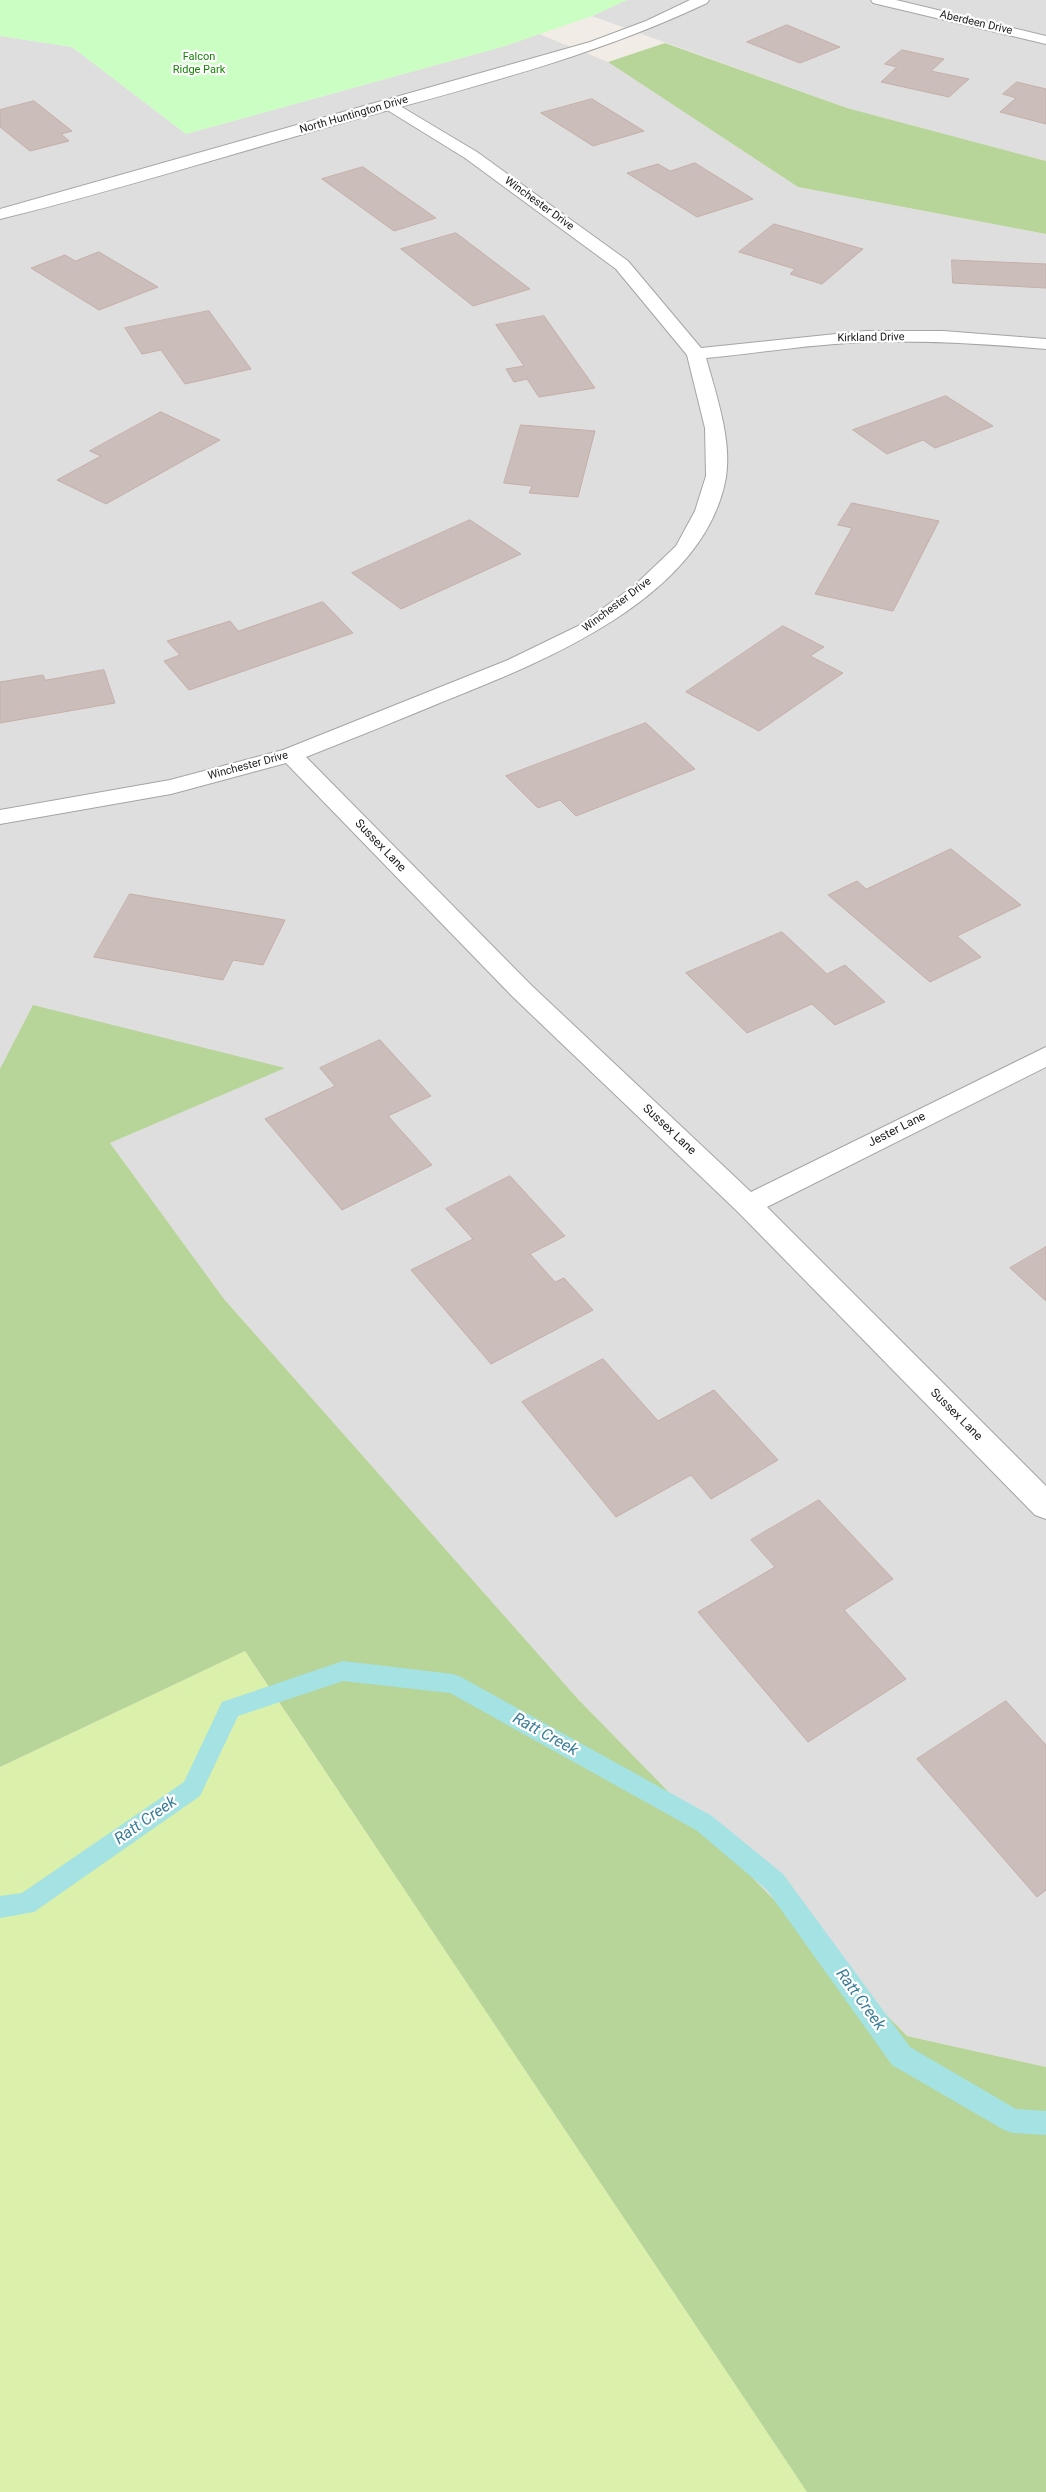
<!DOCTYPE html>
<html>
<head>
<meta charset="utf-8">
<style>
  body { margin:0 }
  canvas { display:block; background:#f2ece7 }
</style>
</head>
<body>
<canvas width="1046" height="2492"></canvas>
<script>
const c = document.querySelector('canvas').getContext('2d');
c.lineJoin = 'round';
function fillPath(path, color) { c.fillStyle = color; c.fill(path, 'evenodd'); }
function strokePath(path, color, width, dash) { c.strokeStyle = color; c.lineWidth = width; c.lineCap = dash ? 'butt' : 'round'; c.setLineDash(dash || []); c.stroke(path); }
function write(font, color, halo, rows, align = 'center') {
  c.font = font + ' Roboto,sans-serif'; c.lineWidth = 4.5; c.setLineDash([]); c.textBaseline = 'middle'; c.strokeStyle = halo; c.fillStyle = color; for (const [text, x, y, turn = 0] of rows) {
    c.save(); c.translate(x, y); c.rotate((+turn || 0) * Math.PI / 180); c.textAlign = isNaN(turn) ? turn : align; if (halo) c.strokeText(text, 0, 0); c.fillText(text, 0, 0); c.restore();
  }
}
fillPath(new Path2D(`
  M 627,0 L 1046,0 L 1046,161 L 847,108 L 592,16 Z
  M 539,34 L 608,62 L 798,187 L 1046,234 L 1046,2067 L 907,2036 L 577,1698 L 224,1299 L 110,1143 L 284,1068 L 0,1069 L 0,36 L 72,47 L 186,134 L 505,46 Z`), '#dfdede');
fillPath(new Path2D(`
  M 245,1651 L 807,2492 L 0,2492 L 0,1767 Z`), '#dbf0aa');
fillPath(new Path2D(`
  M 665,43 L 847,108 L 1046,161 L 1046,234 L 798,187 L 608,62 Z
  M 33,1005 L 285,1068 L 110,1143 L 224,1299 L 577,1698 L 907,2036 L 1046,2067 L 1046,2492 L 807,2492 L 245,1651 L 0,1767 L 0,1069 Z`), '#b7d599');
fillPath(new Path2D(`
  M 0,0 L 627,0 L 592,16 L 505,46 L 186,134 L 72,47 L 0,36 Z`), '#cafec2');
fillPath(new Path2D(`
  M 343,1661 L 453,1674 L 461,1677 L 712,1816 L 783,1874 L 910,2047 L 1016,2109 L 1046,2111 L 1046,2135 L 1013,2133 L 1004,2130 L 892,2065 L 767,1890 L 696,1830 L 450,1693 L 343,1681 L 238,1716 L 200,1796 L 34,1912 L 0,1918 L 0,1896 L 22,1893 L 184,1782 L 222,1702 Z`), '#a4e2e3');
const building = new Path2D(`
  M 787,25 L 840,47 L 800,63 L 747,42 Z
  M 902,50 L 944,59 L 931,71 L 969,79 L 949,97 L 881,82 L 897,67 L 885,64 Z
  M 1017,82 L 1046,89 L 1046,124 L 1000,112 L 1016,98 L 1003,94 Z
  M 592,99 L 644,131 L 593,146 L 541,113 Z
  M 34,101 L 72,131 L 61,134 L 69,141 L 30,151 L 0,127 L 0,110 Z
  M 695,163 L 753,199 L 697,217 L 627,173 L 658,164 L 670,171 Z
  M 363,167 L 436,218 L 394,231 L 322,179 Z
  M 774,224 L 863,249 L 822,284 L 790,274 L 795,269 L 739,252 Z
  M 456,233 L 530,289 L 473,306 L 401,249 Z
  M 99,252 L 158,287 L 99,310 L 31,268 L 65,255 L 75,261 Z
  M 952,260 L 1046,264 L 1046,288 L 953,283 Z
  M 209,311 L 251,369 L 185,384 L 161,350 L 142,354 L 125,328 Z
  M 544,316 L 595,388 L 539,397 L 527,379 L 514,382 L 506,369 L 524,366 L 496,325 Z
  M 946,396 L 993,426 L 935,448 L 923,440 L 887,454 L 853,430 Z
  M 161,412 L 220,440 L 106,504 L 57,480 L 101,456 L 90,451 Z
  M 521,425 L 595,431 L 578,497 L 529,493 L 532,486 L 504,483 Z
  M 852,503 L 939,521 L 893,611 L 815,594 L 852,528 L 838,525 Z
  M 470,520 L 521,554 L 401,609 L 352,573 Z
  M 323,602 L 353,633 L 189,690 L 164,661 L 180,655 L 167,641 L 230,621 L 238,631 Z
  M 783,626 L 824,647 L 810,656 L 843,673 L 759,731 L 686,692 Z
  M 104,670 L 115,703 L 0,723 L 0,682 L 43,675 L 45,680 Z
  M 646,723 L 695,769 L 576,816 L 560,800 L 538,808 L 506,776 Z
  M 951,849 L 1021,905 L 957,936 L 981,957 L 930,982 L 828,895 L 857,881 L 866,889 Z
  M 130,894 L 285,920 L 263,965 L 233,960 L 223,980 L 94,957 Z
  M 782,932 L 827,974 L 845,965 L 885,1002 L 835,1025 L 812,1004 L 747,1033 L 686,973 Z
  M 380,1040 L 431,1096 L 388,1116 L 432,1165 L 342,1210 L 265,1119 L 335,1086 L 320,1068 Z
  M 510,1176 L 565,1236 L 530,1254 L 555,1282 L 564,1278 L 593,1310 L 491,1364 L 411,1270 L 473,1239 L 446,1209 Z
  M 1046,1247 L 1046,1301 L 1010,1268 Z
  M 603,1359 L 658,1421 L 714,1390 L 778,1460 L 711,1499 L 691,1475 L 616,1517 L 522,1402 Z
  M 819,1500 L 893,1579 L 844,1610 L 906,1679 L 808,1742 L 698,1612 L 775,1567 L 751,1540 Z
  M 1006,1701 L 1046,1745 L 1046,1890 L 1037,1897 L 917,1759 Z`);
fillPath(building, '#cbbdba');
strokePath(building, '#c5afa8', 1);
const minor = new Path2D(`
  M 871,0 L 896,0 L 1046,36 L 1046,44 L 873,3 Z
  M 390,100 L 477,152 L 628,261 L 701,348 L 865,331 L 943,331 L 1046,339 L 1046,349 C 986,344 926,340 866,342 C 813,344 759,353 706,358 C 716,394 732,440 726,477 C 705,598 543,662 442,702 C 397,721 351,739 306,757 L 531,985 L 751,1192 L 1046,1047 L 1046,1067 L 767,1207 L 1046,1486 L 1046,1519 L 1035,1515 L 738,1212 L 513,997 L 286,763 L 171,794 L 0,824 L 0,810 L 170,780 L 283,750 L 508,660 L 578,626 L 634,586 L 676,546 L 695,511 L 706,476 L 705,428 L 687,355 L 616,269 L 465,158 L 384,108 L 382,105 L 384,102 Z`);
const tertiary = new Path2D(`
  M 690,0 L 709,0 L 707,3 C 591,58 465,89 342,123 C 228,155 115,191 0,219 L 0,209 L 590,42 L 646,21 Z`);
strokePath(minor, '#a5a5a5', 2);
strokePath(tertiary, '#a5a5a5', 2);
fillPath(minor, '#fff');
fillPath(tertiary, '#fff');
write('11px', '#212121', '#fff', [
  ["Aberdeen Drive",976,23,13],
  ["North Huntington Drive",354,115,-16],
  ["Winchester Drive",539,204,36],
  ["Kirkland Drive",871,338,-1],
  ["Winchester Drive",617,605,-37],
  ["Winchester Drive",248,766,-15]
]);
write('11px', '#148603', '#fff', [
  ["Falcon",199,57],
  ["Ridge Park",199,70]
]);
write('12px', '#212121', '#fff', [
  ["Sussex Lane",380,846,46],
  ["Sussex Lane",669,1130,43],
  ["Jester Lane",897,1130,-27],
  ["Sussex Lane",956,1415,45]
]);
write('italic 16px', '#3a7d98', '#fff', [
  ["Ratt Creek",545,1735,29],
  ["Ratt Creek",146,1821,-35],
  ["Ratt Creek",860,2000,54]
]);
</script>
</body>
</html>
